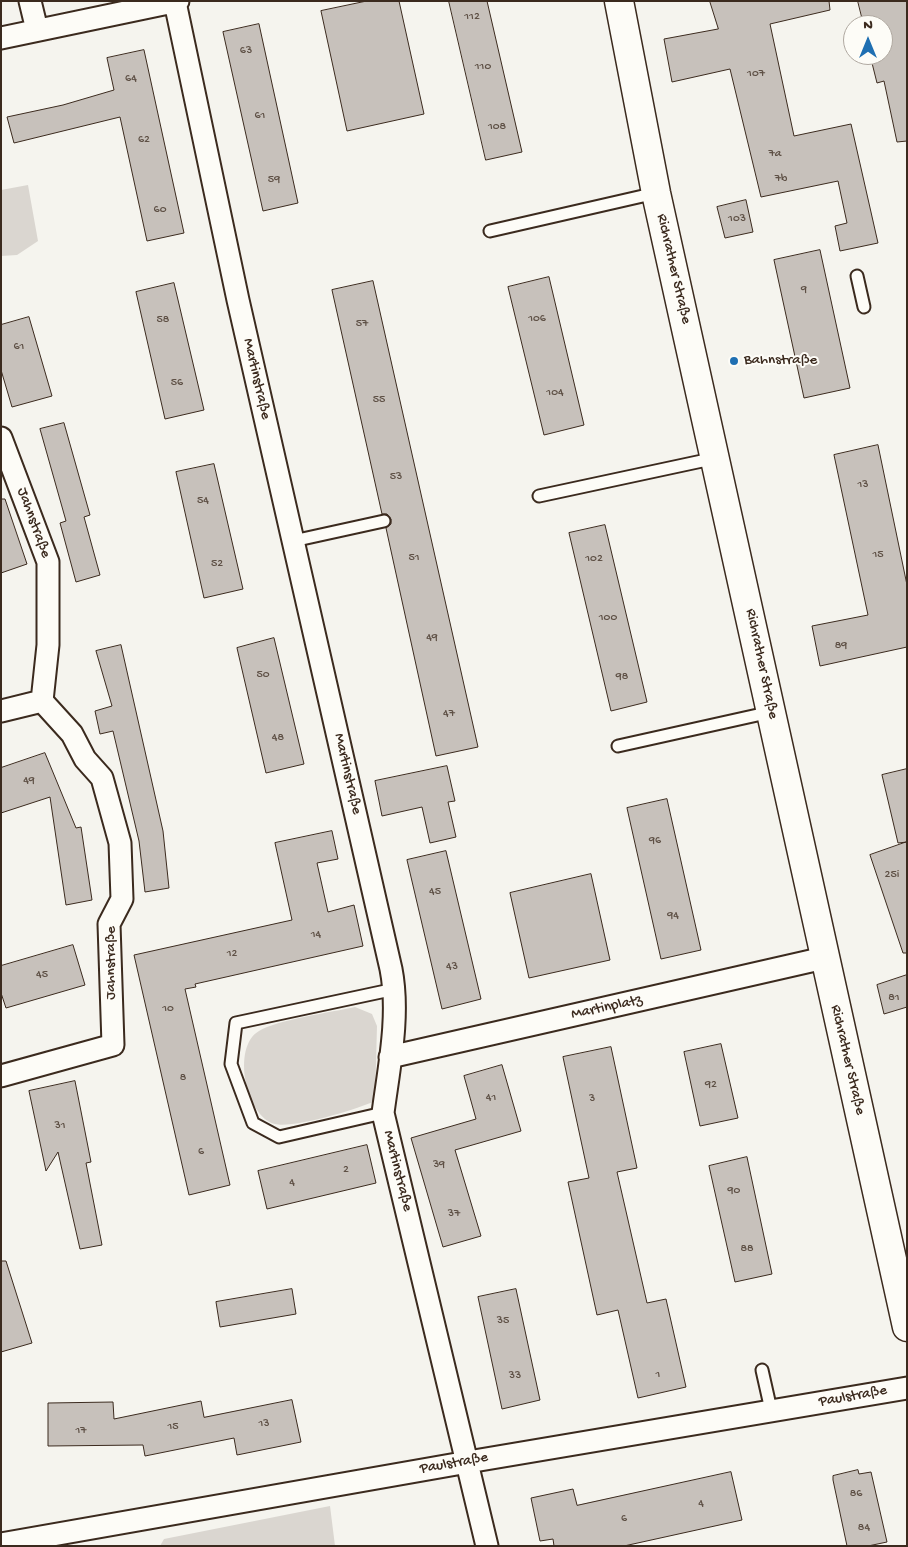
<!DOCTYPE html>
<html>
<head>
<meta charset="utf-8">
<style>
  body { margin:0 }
  #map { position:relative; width:908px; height:1547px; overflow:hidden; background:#f5f4ee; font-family:"Gochi Hand",sans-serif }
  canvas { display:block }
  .frame { position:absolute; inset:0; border:2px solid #3b2a1e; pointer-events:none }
  .north { position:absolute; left:843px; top:15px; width:50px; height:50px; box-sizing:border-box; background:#fdfcf7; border:1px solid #afa8a0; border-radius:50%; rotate:0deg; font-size:14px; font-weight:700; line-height:20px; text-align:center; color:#3b2a1e }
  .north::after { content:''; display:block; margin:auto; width:18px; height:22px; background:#1f6fb2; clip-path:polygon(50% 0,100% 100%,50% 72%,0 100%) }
</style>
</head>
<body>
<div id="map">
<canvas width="908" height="1547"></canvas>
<div class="frame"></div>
<div class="north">N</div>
</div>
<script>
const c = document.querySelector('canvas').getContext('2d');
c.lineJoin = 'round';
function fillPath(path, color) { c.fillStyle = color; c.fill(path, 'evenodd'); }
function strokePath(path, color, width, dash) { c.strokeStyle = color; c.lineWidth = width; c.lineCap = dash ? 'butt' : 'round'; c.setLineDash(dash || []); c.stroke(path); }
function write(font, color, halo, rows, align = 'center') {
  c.font = font + ' "Gochi Hand",sans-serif'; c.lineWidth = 4; c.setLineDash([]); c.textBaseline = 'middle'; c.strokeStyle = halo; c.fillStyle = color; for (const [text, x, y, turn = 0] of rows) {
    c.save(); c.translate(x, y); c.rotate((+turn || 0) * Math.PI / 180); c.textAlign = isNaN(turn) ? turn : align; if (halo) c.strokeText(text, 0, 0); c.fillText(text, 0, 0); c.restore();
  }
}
fillPath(new Path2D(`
  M 28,185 L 38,241 L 17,255 L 1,256 L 1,190 Z
  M 355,1007 L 372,1014 L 377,1026 L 375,1101 C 358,1109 292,1129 275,1124 C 246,1117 231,1047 259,1031 C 276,1020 333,1012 355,1007 Z
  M 330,1506 L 335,1546 L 160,1546 L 164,1539 Z`), '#dad6d0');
const building = new Path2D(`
  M 367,1 L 399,1 L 424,114 L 347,131 L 321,11 Z
  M 449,1 L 487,1 L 522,152 L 486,160 Z
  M 710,1 L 829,1 L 830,10 L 770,24 L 794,136 L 851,124 L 878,243 L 840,251 L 835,226 L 847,223 L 838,181 L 761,197 L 730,69 L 672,82 L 664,39 L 718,29 Z
  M 858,1 L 907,1 L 907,141 L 897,142 L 884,81 L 877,83 L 870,55 L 883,55 L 883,25 L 864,25 Z
  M 259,24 L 298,203 L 263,211 L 223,32 Z
  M 144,50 L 184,233 L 147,241 L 120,117 L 14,143 L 7,117 L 63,105 L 114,90 L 107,58 Z
  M 746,200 L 753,232 L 725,238 L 717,207 Z
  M 820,250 L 850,388 L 804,398 L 774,260 Z
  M 549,277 L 584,425 L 544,435 L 508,287 Z
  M 373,281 L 478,747 L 436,756 L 386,528 L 391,524 L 391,519 L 387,514 L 382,514 L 332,290 Z
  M 174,283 L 204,410 L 165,419 L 136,292 Z
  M 29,317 L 52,396 L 12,407 L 1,370 L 1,325 Z
  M 64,423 L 90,515 L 84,517 L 100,575 L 76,582 L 60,523 L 66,521 L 40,429 Z
  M 878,445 L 907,585 L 907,647 L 820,666 L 812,626 L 868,615 L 834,455 Z
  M 214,464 L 243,589 L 204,598 L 176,472 Z
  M 1,499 L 5,499 L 27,564 L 1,573 Z
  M 605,525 L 647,702 L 611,711 L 569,533 Z
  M 274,638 L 304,764 L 266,773 L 237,648 Z
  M 121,645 L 163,831 L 169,888 L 145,892 L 139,841 L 113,731 L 100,734 L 95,711 L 112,706 L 96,651 Z
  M 45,753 L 76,828 L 81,827 L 92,900 L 66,905 L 50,797 L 1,813 L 1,768 Z
  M 447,766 L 455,801 L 448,802 L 456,837 L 430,843 L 422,807 L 382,816 L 375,781 Z
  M 907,769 L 907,842 L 898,843 L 882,775 Z
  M 667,799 L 701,950 L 661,959 L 627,808 Z
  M 332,831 L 338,859 L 317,863 L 328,912 L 354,905 L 363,946 L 195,984 L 196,987 L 185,989 L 230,1185 L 189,1195 L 134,955 L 292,920 L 275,843 Z
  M 907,842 L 907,953 L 903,953 L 870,855 Z
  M 446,851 L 481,999 L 442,1009 L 407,860 Z
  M 591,874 L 610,960 L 529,978 L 510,893 Z
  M 73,945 L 85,985 L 6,1008 L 1,993 L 1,966 Z
  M 907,975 L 907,1007 L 884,1014 L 877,985 Z
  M 721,1044 L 738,1118 L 700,1126 L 684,1052 Z
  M 611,1047 L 637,1168 L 617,1172 L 647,1303 L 666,1299 L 686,1387 L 638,1398 L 618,1310 L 597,1315 L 568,1182 L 589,1178 L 563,1057 Z
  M 502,1065 L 521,1131 L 455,1150 L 481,1236 L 443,1247 L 411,1138 L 476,1119 L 464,1076 Z
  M 75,1081 L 91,1162 L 86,1163 L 102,1245 L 80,1249 L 58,1152 L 46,1171 L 29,1091 Z
  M 367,1145 L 376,1183 L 267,1209 L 258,1171 Z
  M 747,1157 L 772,1274 L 735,1282 L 709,1166 Z
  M 1,1261 L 6,1261 L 32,1343 L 1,1352 Z
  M 292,1289 L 296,1314 L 220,1327 L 216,1302 Z
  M 516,1289 L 540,1400 L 502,1409 L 478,1297 Z
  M 292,1400 L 301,1442 L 237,1455 L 234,1438 L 145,1456 L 143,1445 L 48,1446 L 48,1403 L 113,1402 L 114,1419 L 201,1401 L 204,1417 Z
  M 858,1470 L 859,1474 L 871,1472 L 887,1542 L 868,1546 L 847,1546 L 833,1480 L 833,1476 Z
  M 731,1472 L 742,1520 L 624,1546 L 554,1546 L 553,1539 L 540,1541 L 531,1498 L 573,1489 L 577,1505 Z`);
fillPath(building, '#c7c1bb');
strokePath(building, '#3b2a1e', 1);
const lane = new Path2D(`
  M 490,231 L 656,193
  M 857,276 L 864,307
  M 539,496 L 716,458
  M 293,541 L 384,521
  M 618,746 L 771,712
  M 383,1113 L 279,1137 L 253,1123 L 231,1064 L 236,1023 L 395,989
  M 762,1370 L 771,1410`);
const street = new Path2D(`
  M 30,1 L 37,30
  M 175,2 L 238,300 L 391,969 C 400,1015 389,1067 383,1113 L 487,1546
  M 1,38 L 178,1
  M 1,438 L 48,562 L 48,645 L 42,701 L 72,734 L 85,759 L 102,778 L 120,843 L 122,899 L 109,924 L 113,1045 L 1,1076
  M 1,711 L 42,701
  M 390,1057 L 824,958
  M 1,1544 L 468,1462 L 907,1388`);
const secondary = new Path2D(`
  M 619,1 L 656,193 L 907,1327`);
strokePath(lane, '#3b2a1e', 15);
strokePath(street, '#3b2a1e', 25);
strokePath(secondary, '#3b2a1e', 31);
strokePath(lane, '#fdfcf7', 11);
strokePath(street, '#fdfcf7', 21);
strokePath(secondary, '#fdfcf7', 28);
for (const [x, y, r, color] of [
  [734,361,5,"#1f6fb2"]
]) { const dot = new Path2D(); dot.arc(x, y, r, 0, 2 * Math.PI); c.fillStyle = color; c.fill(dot); strokePath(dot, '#fdfcf7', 2); }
write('12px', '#5e5045', null, [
  ["112",472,17],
  ["63",246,51],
  ["110",483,67],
  ["107",756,74],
  ["64",131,79],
  ["61",260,116],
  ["108",497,127],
  ["62",144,140],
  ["7a",775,154],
  ["7b",781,179],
  ["59",274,180],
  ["60",160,210],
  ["103",737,219],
  ["9",804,290],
  ["106",537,319],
  ["58",163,320],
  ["57",362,324],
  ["61",19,347],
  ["56",177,383],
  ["104",555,393],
  ["55",379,400],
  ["53",396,477],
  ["13",863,485],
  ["54",203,501],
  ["15",878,555],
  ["51",414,558],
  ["102",594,559],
  ["52",217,564],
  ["100",608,618],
  ["49",432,638],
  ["89",841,646],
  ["50",263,675],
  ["98",622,677],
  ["47",449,714],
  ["48",278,738],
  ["49",29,781],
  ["96",655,841],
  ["25i",892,875],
  ["45",435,892],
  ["94",673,916],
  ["14",316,935],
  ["12",232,954],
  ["43",452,967],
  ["45",42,975],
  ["81",894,998],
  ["10",168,1009],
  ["8",183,1078],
  ["92",711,1085],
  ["41",491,1098],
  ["3",592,1099],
  ["31",60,1126],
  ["6",201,1152],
  ["39",439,1165],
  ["2",346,1170],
  ["4",292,1183],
  ["90",734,1191],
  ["37",454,1214],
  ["88",747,1249],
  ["35",503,1321],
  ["1",658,1375],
  ["33",515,1376],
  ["13",264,1424],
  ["15",173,1427],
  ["17",81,1431],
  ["86",856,1494],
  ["4",701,1504],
  ["6",624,1519],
  ["84",864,1528]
]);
write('15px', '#3b2a1e', '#fdfcf7', [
  ["Richrather Straße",673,269,77],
  ["Martinstraße",256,379,77],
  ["Jahnstraße",33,523,70],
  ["Richrather Straße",761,664,78],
  ["Martinstraße",347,774,77],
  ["Jahnstraße",112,963,-90],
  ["Martinplatz",607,1008,-12],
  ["Richrather Straße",847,1060,77],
  ["Martinstraße",397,1171,76],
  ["Paulstraße",853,1397,-10],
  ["Paulstraße",454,1464,-10]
]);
write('15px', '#3b2a1e', '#fdfcf7', [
  ["Bahnstraße",744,361]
], 'left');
</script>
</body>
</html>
